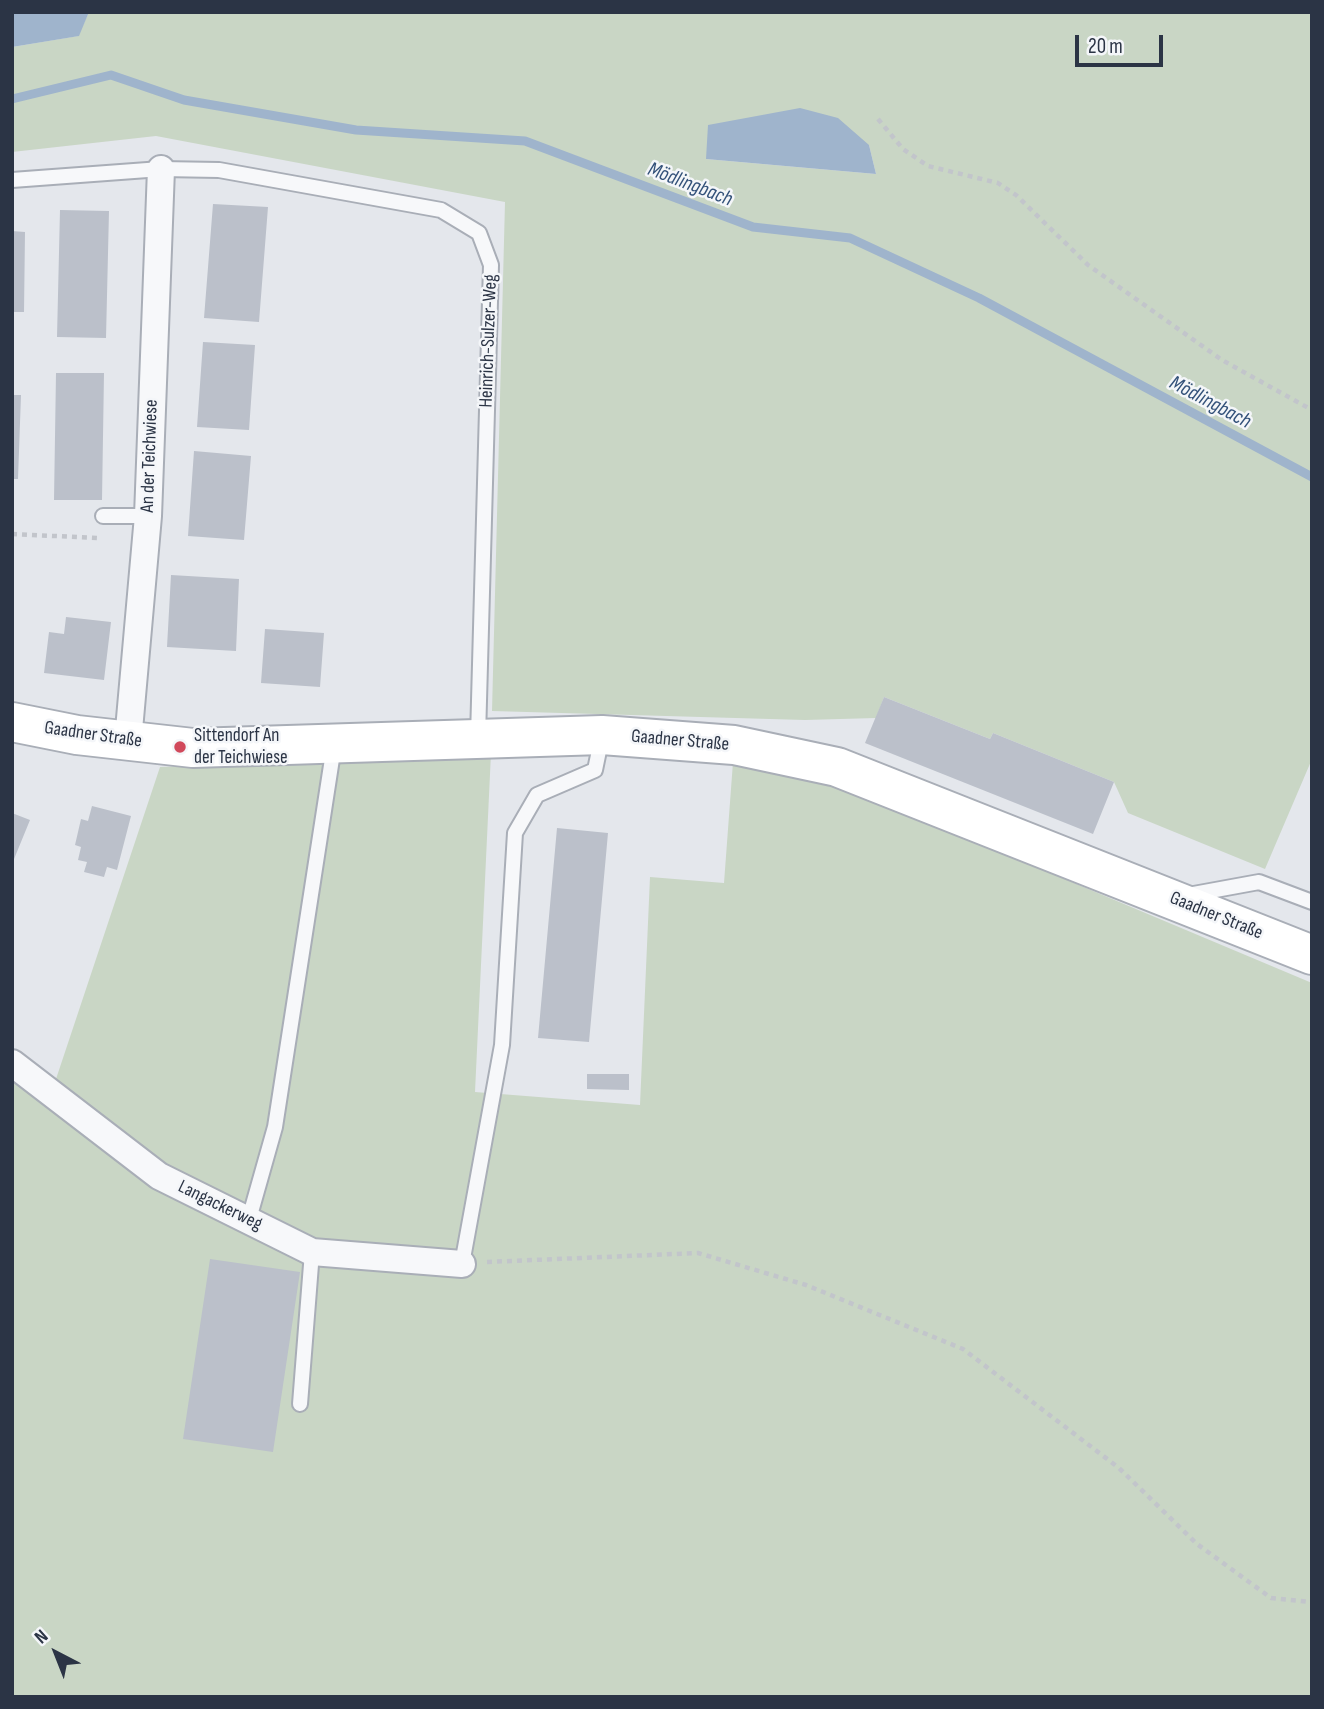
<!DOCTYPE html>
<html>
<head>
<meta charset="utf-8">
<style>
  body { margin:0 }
  #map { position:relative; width:1324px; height:1709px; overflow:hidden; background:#e4e7ec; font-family:"Sofia Sans Condensed",sans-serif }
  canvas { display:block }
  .frame { position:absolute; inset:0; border:14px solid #2b3445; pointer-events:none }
  .north { position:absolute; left:21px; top:1618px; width:70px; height:70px; -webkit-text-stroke:5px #f4f6f9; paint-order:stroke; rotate:318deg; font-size:19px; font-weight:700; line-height:28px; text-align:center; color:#2b3445 }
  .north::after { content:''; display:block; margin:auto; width:24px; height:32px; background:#2b3445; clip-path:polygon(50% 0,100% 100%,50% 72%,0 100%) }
  .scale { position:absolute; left:1075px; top:35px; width:88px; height:32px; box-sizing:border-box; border:4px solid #2b3445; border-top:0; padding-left:9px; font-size:21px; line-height:24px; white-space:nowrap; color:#2b3445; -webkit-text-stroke:5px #f4f6f9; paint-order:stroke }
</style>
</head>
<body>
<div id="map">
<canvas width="1324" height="1709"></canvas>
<div class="frame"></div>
<div class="north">N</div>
<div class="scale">20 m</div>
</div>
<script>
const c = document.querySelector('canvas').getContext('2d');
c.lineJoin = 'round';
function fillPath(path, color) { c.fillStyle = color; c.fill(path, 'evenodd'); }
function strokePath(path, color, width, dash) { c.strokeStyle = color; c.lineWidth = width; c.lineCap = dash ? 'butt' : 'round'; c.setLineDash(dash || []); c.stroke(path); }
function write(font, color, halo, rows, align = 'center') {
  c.font = font + ' "Sofia Sans Condensed",sans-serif'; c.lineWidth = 5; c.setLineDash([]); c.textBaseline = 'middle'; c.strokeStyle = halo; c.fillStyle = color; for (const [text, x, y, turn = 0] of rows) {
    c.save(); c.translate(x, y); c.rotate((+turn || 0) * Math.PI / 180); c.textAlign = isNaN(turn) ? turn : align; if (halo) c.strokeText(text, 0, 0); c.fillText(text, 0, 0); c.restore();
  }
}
fillPath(new Path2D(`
  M 89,12 L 1312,12 L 1312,759 L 1265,869 L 1128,813 L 1114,782 L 993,733 L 990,739 L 884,697 L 876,718 L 805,720 L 492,711 L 505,202 L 156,136 L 12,152 L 12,47 L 78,36 ZM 869,145 L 876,174 L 706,159 Z
  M 491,753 L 475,1092 L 640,1105 L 650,877 L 724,883 L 733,762 L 848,788 L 1312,983 L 1312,1697 L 12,1697 L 12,1076 L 49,1100 L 160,767 Z`), '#c9d6c5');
fillPath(new Path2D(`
  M 12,12 L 89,12 L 79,36 L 12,47 Z
  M 800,108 L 838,118 L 869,145 L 876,174 L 706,159 L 708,125 Z`), '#9fb4cc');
strokePath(new Path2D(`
  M 12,99 L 111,75 L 184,100 L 356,130 L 525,141 L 753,227 L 850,238 L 979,298 L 1312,477`), '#9fb4cc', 9);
fillPath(new Path2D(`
  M 213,204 L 268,207 L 259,322 L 204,318 Z
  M 60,210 L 109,211 L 106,338 L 57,337 Z
  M 12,231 L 25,232 L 24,312 L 12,312 Z
  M 203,342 L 255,345 L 249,430 L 197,427 Z
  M 56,373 L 104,373 L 102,500 L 54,500 Z
  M 12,395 L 21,395 L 18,479 L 12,479 Z
  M 194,451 L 251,456 L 244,540 L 188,536 Z
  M 171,575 L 239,579 L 236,651 L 167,647 Z
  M 66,617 L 111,622 L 104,680 L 44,673 L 49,632 L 64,634 Z
  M 265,629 L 324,633 L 320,687 L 261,683 Z
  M 884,697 L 990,739 L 993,733 L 1114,782 L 1093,834 L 865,743 Z
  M 92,806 L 131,816 L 117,870 L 107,867 L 104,877 L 84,872 L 87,862 L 78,860 L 81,847 L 75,845 L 81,819 L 88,821 Z
  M 12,813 L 30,820 L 12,864 Z
  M 557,828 L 608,833 L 589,1042 L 538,1038 Z
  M 587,1074 L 629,1074 L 629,1090 L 587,1089 Z
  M 210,1259 L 300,1272 L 273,1452 L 183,1439 Z`), '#bbc0ca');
const lane = new Path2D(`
  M 12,180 L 161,169 L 219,170 L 441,210 L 479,233 L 491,265 L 478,737
  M 103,516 L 148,516
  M 1188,895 L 1259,882 L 1312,902
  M 249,1219 L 275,1127 L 334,746
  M 462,1264 L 502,1045 L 515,833 L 537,795 L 595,770 L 602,736
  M 300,1404 L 312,1252`);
const street = new Path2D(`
  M 128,741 L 148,516 L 161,169
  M 12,1063 L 159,1176 L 312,1252 L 462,1264`);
const secondary = new Path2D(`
  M 12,722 L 77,735 L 193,748 L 602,735 L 734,745 L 837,767 L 1312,955`);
strokePath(lane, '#a9aeb7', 18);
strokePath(street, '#a9aeb7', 30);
strokePath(secondary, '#a9aeb7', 42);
strokePath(new Path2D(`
  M 878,119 L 903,149 L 928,166 L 998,183 L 1016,195 L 1088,265 L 1222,360 L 1312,410
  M 12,534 L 97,538
  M 487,1262 L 698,1253 L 806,1285 L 963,1349 L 1119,1468 L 1197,1544 L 1271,1598 L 1312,1602`), '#c2c5cb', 4.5, [5, 5]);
strokePath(lane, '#f7f8fa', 14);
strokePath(street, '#f7f8fa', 26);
strokePath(secondary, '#fff', 38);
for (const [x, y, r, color] of [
  [180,747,7,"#d1495b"]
]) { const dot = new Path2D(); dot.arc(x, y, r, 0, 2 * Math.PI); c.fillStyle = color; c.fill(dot); strokePath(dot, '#f4f6f9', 2.5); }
write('19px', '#2b3445', '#f4f6f9', [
  ["Heinrich-Sulzer-Weg",489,341,-88],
  ["An der Teichwiese",150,456,-88],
  ["Gaadner Straße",93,735,8],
  ["Gaadner Straße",680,741,5],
  ["Gaadner Straße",1216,916,22],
  ["Langackerweg",220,1206,26]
]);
write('19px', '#2b3445', '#f4f6f9', [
  ["Sittendorf An",194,736],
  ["der Teichwiese",194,758]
], 'left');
write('italic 21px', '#34527a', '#f4f6f9', [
  ["Mödlingbach",690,185,21],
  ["Mödlingbach",1210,403,28]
]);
</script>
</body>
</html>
